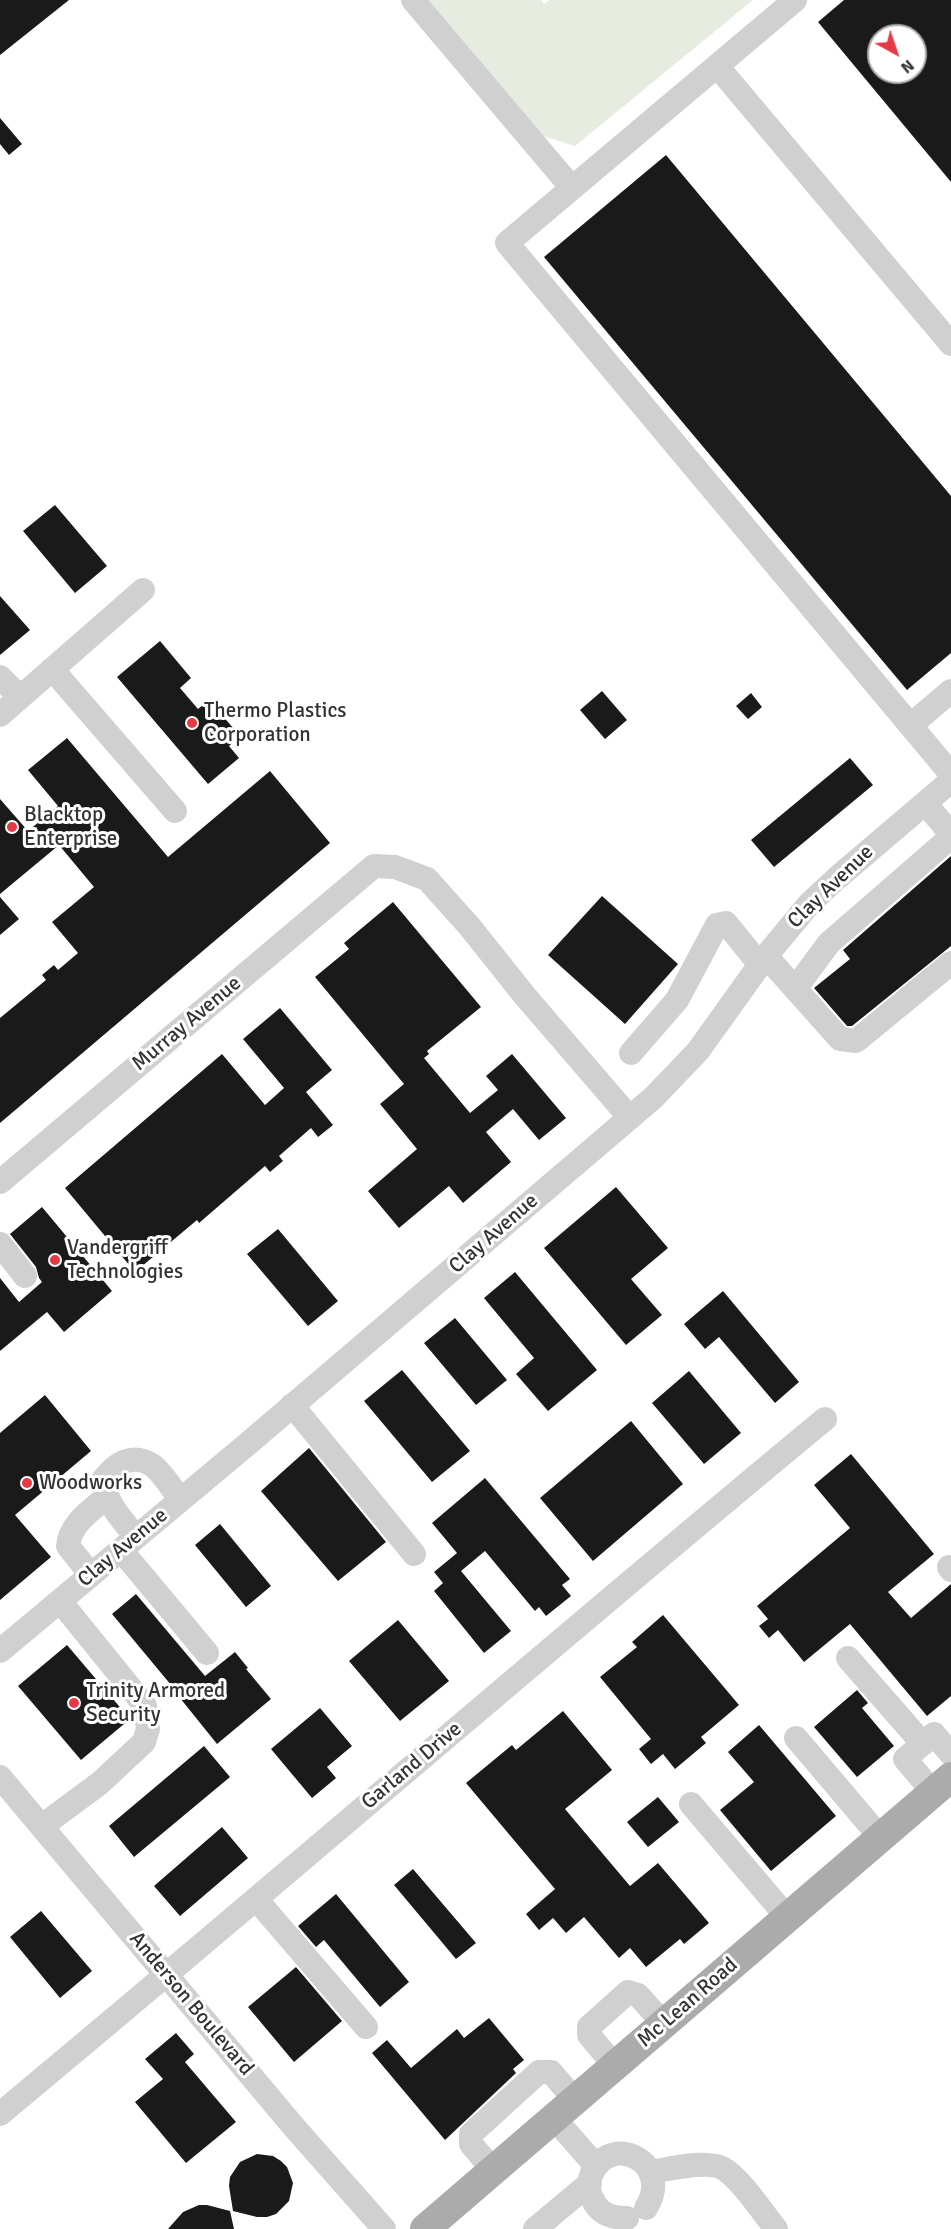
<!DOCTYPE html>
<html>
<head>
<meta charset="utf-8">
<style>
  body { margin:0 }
  #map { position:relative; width:951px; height:2229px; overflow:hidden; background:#fff; font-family:Signika,sans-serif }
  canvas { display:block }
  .north { position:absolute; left:867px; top:24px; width:60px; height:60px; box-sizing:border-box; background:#fff; border:2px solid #adadad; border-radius:50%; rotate:140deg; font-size:16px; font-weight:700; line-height:24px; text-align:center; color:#333 }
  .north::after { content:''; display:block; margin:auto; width:21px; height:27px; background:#e63946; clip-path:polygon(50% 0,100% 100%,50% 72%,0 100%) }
</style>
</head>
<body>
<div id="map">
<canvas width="951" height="2229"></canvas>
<div class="north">N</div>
</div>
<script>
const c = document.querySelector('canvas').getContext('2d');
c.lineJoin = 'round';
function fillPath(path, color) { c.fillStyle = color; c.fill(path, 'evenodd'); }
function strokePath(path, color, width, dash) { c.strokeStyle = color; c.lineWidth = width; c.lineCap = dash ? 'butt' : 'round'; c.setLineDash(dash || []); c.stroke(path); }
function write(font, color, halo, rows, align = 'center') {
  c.font = font + ' Signika,sans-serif'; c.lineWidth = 6; c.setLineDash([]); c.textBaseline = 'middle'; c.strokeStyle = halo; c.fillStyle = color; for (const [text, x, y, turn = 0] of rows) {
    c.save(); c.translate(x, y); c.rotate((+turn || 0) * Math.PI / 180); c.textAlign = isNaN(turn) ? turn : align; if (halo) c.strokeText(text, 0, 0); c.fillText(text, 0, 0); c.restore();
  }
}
fillPath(new Path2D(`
  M 429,0 L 541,0 L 544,4 L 549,0 L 753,0 L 575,146 L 543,136 Z`), '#e6ecdf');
fillPath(new Path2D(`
  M 0,0 L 69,0 L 0,55 Z
  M 844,0 L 951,0 L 951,182 L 818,22 ZM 879,36 L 915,36 L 915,72 L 879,72 Z
  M 0,118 L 22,144 L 9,155 L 0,144 Z
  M 666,155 L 951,496 L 951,653 L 907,690 L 544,257 Z
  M 55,505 L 107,566 L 75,593 L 23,531 Z
  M 0,596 L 30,630 L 0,655 Z
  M 160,641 L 191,678 L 180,688 L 198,709 L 209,700 L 240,736 L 229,746 L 239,758 L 208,784 L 117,677 Z
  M 602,691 L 627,720 L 605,739 L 580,710 Z
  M 751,693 L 762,707 L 748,719 L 736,706 Z
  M 67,738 L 168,857 L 270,771 L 330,843 L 0,1123 L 0,1018 L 46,980 L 42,975 L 54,965 L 58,970 L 78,953 L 52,922 L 94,887 L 59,845 L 0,894 L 0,799 L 28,831 L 58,806 L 28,770 Z
  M 850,758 L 873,785 L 774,867 L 751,840 Z
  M 951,856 L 951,946 L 852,1026 L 847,1026 L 814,988 L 850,959 L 843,950 Z
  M 602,896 L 678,964 L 625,1024 L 548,955 Z
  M 0,897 L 19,919 L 0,935 Z
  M 393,902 L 481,1007 L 427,1051 L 429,1054 L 424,1058 L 470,1113 L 498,1090 L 486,1076 L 512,1054 L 566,1118 L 539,1140 L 513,1109 L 486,1132 L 511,1162 L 463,1203 L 449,1186 L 399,1228 L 368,1191 L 417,1149 L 380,1104 L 404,1084 L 315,977 L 349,949 L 344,943 Z
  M 280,1008 L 332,1070 L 306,1092 L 333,1125 L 318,1137 L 311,1128 L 279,1156 L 283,1161 L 270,1172 L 265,1166 L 199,1223 L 197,1220 L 135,1272 L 65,1188 L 222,1054 L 265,1105 L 284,1088 L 243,1039 Z
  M 616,1187 L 668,1248 L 631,1279 L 662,1315 L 626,1345 L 544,1248 Z
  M 42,1207 L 112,1291 L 64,1332 L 47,1312 L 0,1351 L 0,1278 L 19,1302 L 42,1282 L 39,1278 L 36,1267 L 10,1234 Z
  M 278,1229 L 338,1301 L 308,1326 L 247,1254 Z
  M 515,1272 L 597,1370 L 548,1411 L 516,1374 L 534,1358 L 484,1298 Z
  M 723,1291 L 799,1382 L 775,1403 L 719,1337 L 705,1349 L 684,1324 Z
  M 455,1318 L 507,1380 L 476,1405 L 424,1343 Z
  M 402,1370 L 470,1451 L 432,1482 L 364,1401 Z
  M 689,1371 L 741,1433 L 704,1464 L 652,1403 Z
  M 45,1395 L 91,1451 L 15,1515 L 51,1557 L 0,1600 L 0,1433 Z
  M 631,1421 L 683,1484 L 593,1561 L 540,1498 Z
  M 309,1448 L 386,1542 L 338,1581 L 261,1491 Z
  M 851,1454 L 934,1554 L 888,1592 L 911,1618 L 951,1584 L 951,1696 L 927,1716 L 850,1624 L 804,1662 L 778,1630 L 769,1638 L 759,1626 L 768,1619 L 757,1606 L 850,1528 L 814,1485 Z
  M 485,1478 L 570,1579 L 562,1585 L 571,1596 L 546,1616 L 539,1607 L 535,1611 L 485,1551 L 461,1571 L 511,1631 L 484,1653 L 434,1591 L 443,1583 L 434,1572 L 457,1553 L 432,1523 Z
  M 220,1524 L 271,1586 L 246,1607 L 195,1545 Z
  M 136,1594 L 205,1676 L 235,1652 L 248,1668 L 246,1669 L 271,1699 L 217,1744 L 180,1698 L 181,1697 L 112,1614 Z
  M 663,1615 L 739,1705 L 701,1737 L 706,1743 L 675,1769 L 663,1754 L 651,1764 L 639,1749 L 651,1739 L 600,1677 L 637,1647 L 632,1642 Z
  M 398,1620 L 449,1681 L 400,1721 L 349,1661 Z
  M 67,1645 L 130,1719 L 81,1760 L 18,1686 Z
  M 857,1690 L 868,1703 L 862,1708 L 894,1746 L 857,1777 L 814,1727 Z
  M 320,1708 L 352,1746 L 327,1767 L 336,1778 L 312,1798 L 271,1749 Z
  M 563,1711 L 612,1770 L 565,1809 L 630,1886 L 658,1863 L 709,1923 L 684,1944 L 680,1939 L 646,1967 L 630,1948 L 619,1958 L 584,1917 L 566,1933 L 553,1918 L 539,1930 L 526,1914 L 555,1889 L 466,1783 L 512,1745 L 516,1750 Z
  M 759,1725 L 836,1816 L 771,1871 L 720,1810 L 754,1782 L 728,1752 Z
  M 204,1746 L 230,1777 L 134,1857 L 109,1826 Z
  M 658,1797 L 679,1822 L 648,1847 L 627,1822 Z
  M 222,1827 L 248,1858 L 180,1916 L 154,1886 Z
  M 413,1869 L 476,1943 L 456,1959 L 394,1885 Z
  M 336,1894 L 409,1982 L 380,2007 L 324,1940 L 316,1947 L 298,1926 Z
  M 41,1911 L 92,1971 L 60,1998 L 10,1937 Z
  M 296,1967 L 342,2021 L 294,2062 L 248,2007 Z
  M 489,2018 L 524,2060 L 513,2069 L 516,2073 L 445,2140 L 372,2053 L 387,2040 L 411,2068 L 457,2029 L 464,2038 Z
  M 176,2033 L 194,2054 L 185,2062 L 236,2122 L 186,2163 L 135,2102 L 163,2079 L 145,2059 Z
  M 257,2154 L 273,2156 L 281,2161 L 287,2167 L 293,2183 L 289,2201 L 276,2214 L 267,2217 L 257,2217 L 233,2211 L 229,2186 L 230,2177 L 240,2162 Z
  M 199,2205 L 207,2205 L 230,2211 L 234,2229 L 168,2229 L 183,2212 Z`), '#1a1a1a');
strokePath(new Path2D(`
  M 413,0 L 572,188
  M 795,0 L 507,243 L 951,774
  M 717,66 L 951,344
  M 52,669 L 175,811
  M 0,677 L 20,697
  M 0,715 L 143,590
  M 911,725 L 951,691
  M 925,803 L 951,834
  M 766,956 L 840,1039 L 856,1041 L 951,963
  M 795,989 L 829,943 L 951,837
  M 631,1053 L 677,1000 L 717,925 L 726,923 L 760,965
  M 0,1182 L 374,866 L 395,867 L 427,879 L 470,927 L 525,996 L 630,1118
  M 0,1244 L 25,1276
  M 292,1405 L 414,1554
  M 136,1537 C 122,1519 106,1504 103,1480 C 115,1464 132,1452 152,1465 C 161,1471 173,1490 180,1499
  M 121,1550 L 207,1653
  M 949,1567 L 951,1570
  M 91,1575 L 68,1546 C 70,1524 91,1510 107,1497
  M 0,1651 L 244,1447 L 654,1097 L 698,1051 L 766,956 L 810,903 L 837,878 L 951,781
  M 848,1658 L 923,1744
  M 796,1738 L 880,1837
  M 0,1777 L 294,2127 L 384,2229
  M 933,1792 L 905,1759 L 934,1734 L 951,1754
  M 691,1804 L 787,1917
  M 42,1826 L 100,1783 L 144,1742 L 148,1729 L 145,1706 L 60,1601
  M 256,1899 L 366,2027
  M 615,2066 L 589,2035 L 589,2027 L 628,1992 L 638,1995 L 664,2024
  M 0,2114 C 277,1884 548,1648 825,1419
  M 554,2118 L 596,2166
  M 493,2170 L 471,2144 L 471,2134 L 539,2072 L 551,2072 L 575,2100
  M 651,2172 C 668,2169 709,2159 724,2169 C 741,2179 763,2213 776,2229
  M 627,2218 C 613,2218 600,2215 593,2200 C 588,2192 588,2182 592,2173 C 612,2131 674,2164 646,2208
  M 535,2229 L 590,2183`), '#d0d0d0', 24);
strokePath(new Path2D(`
  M 425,2229 L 951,1777`), '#ababab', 30);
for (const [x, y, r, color] of [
  [192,723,6,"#e63946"],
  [12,827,6,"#e63946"],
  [55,1260,6,"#e63946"],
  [27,1483,6,"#e63946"],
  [74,1703,6,"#e63946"]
]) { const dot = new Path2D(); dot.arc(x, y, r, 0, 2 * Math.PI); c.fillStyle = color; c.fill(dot); strokePath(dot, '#fff', 2); }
write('21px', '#333', '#fff', [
  ["Thermo Plastics",204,711],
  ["Corporation",204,735],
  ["Blacktop",24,815],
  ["Enterprise",24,839],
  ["Vandergriff",67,1248],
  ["Technologies",67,1272],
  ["Woodworks",39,1483],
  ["Trinity Armored",86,1691],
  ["Security",86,1715]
], 'left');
write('21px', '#333', '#fff', [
  ["Clay Avenue",831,887,-44],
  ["Murray Avenue",187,1024,-40],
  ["Clay Avenue",494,1234,-41],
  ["Clay Avenue",123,1548,-40],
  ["Garland Drive",412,1766,-40],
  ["Mc Lean Road",688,2003,-41],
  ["Anderson Boulevard",191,2004,50]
]);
</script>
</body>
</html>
